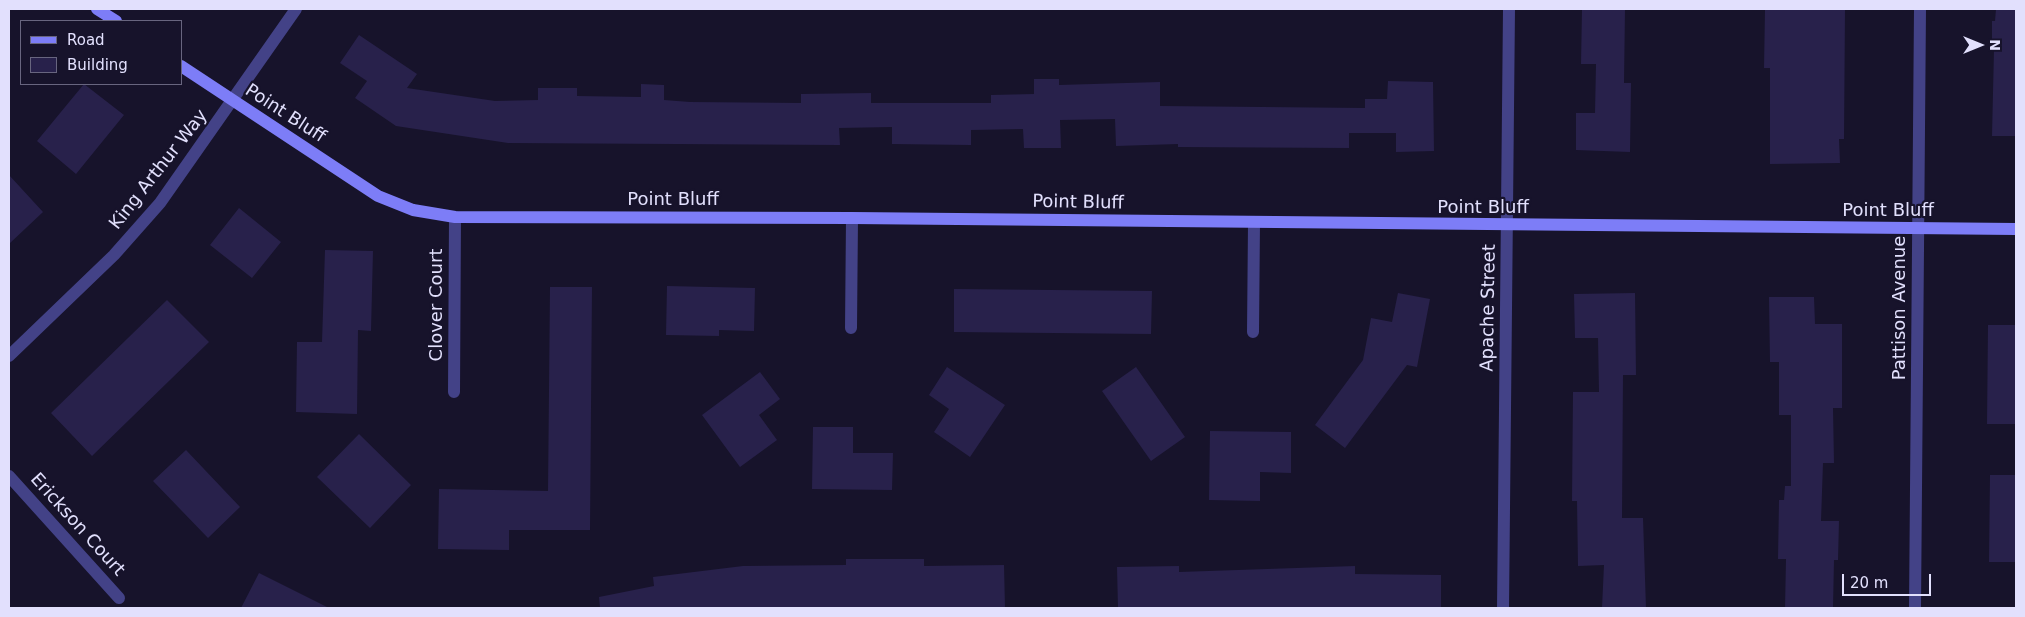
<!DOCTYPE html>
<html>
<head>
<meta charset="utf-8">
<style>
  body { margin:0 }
  #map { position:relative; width:2025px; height:617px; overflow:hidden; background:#17132b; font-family:"DejaVu Sans",sans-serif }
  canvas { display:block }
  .frame { position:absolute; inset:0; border:10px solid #e2e0fd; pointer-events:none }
  .legend { position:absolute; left:20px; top:20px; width:162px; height:65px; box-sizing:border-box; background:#17132b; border:1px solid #68657f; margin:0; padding:6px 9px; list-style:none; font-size:15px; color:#e2e0fd }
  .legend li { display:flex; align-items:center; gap:10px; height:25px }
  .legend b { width:25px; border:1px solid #68657f }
  .north { position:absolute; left:1955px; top:20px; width:50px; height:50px; -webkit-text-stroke:4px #17132b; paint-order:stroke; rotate:90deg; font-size:14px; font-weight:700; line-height:20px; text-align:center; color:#e2e0fd }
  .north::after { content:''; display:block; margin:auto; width:18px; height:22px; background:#e2e0fd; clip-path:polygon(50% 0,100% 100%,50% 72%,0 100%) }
  .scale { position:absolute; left:1842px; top:574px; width:89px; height:22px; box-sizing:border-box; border:2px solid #e2e0fd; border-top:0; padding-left:6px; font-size:15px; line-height:18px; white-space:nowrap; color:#e2e0fd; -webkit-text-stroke:4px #17132b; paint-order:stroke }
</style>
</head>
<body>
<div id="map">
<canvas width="2025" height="617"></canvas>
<div class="frame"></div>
<ul class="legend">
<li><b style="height:6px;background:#7d7df7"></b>Road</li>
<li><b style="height:14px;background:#28214b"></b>Building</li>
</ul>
<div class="north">N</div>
<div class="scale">20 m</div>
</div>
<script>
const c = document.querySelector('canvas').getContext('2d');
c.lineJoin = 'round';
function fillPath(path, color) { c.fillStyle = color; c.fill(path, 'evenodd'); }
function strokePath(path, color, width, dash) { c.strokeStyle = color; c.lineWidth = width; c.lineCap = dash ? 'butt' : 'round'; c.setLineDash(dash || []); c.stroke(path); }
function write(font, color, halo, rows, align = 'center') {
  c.font = font + ' "DejaVu Sans",sans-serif'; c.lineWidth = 4.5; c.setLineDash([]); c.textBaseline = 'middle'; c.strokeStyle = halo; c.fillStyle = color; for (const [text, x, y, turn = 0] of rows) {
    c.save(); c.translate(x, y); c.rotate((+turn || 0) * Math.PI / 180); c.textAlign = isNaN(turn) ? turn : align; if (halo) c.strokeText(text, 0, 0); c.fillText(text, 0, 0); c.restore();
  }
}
fillPath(new Path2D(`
  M 1582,9 L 1625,9 L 1624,83 L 1631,83 L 1630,152 L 1576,150 L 1576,113 L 1595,113 L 1596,64 L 1581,64 Z
  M 1765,9 L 1845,9 L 1844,139 L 1839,139 L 1840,163 L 1770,164 L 1770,68 L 1764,68 Z
  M 1996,9 L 2016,9 L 2016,136 L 1992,136 L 1994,49 L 1992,49 L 1992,21 L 1995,21 Z
  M 359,35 L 417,74 L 407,88 L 495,101 L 538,100 L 538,88 L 577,88 L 577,96 L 641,97 L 641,84 L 664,85 L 664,100 L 690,102 L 801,103 L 801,94 L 871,93 L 871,103 L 991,103 L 991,95 L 1034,94 L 1034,79 L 1059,79 L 1059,85 L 1160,82 L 1160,106 L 1365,108 L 1365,99 L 1387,99 L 1388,81 L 1433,82 L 1434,151 L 1396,152 L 1396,133 L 1349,133 L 1349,148 L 1178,147 L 1178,144 L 1116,146 L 1115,119 L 1060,120 L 1061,148 L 1024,148 L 1023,129 L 971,130 L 971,145 L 892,144 L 892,127 L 839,128 L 840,145 L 508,143 L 396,126 L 355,98 L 367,81 L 340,63 Z
  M 84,84 L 124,115 L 76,174 L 37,141 Z
  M 9,175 L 43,212 L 9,244 Z
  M 239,208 L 281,242 L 252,278 L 210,245 Z
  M 325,250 L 373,251 L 371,331 L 358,330 L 357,414 L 296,412 L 297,342 L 322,342 Z
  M 667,286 L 755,288 L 754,331 L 719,330 L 719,336 L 666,335 Z
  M 550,287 L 592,287 L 590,530 L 509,530 L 509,550 L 438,549 L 439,489 L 548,491 Z
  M 954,289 L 1152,291 L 1151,334 L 954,332 Z
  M 1398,293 L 1430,299 L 1417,367 L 1407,365 L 1345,448 L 1315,425 L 1363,360 L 1371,318 L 1392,322 Z
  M 1635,293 L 1636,375 L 1623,375 L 1622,518 L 1643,518 L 1646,608 L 1602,608 L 1604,565 L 1578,566 L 1577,501 L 1572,501 L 1573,392 L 1599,392 L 1598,338 L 1575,338 L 1574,294 Z
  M 1769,297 L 1814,297 L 1815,324 L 1842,324 L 1842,408 L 1833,408 L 1834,463 L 1823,463 L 1821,521 L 1839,521 L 1838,560 L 1834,560 L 1833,608 L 1785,608 L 1786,559 L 1778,559 L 1779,500 L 1784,500 L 1785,486 L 1791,486 L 1791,415 L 1779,415 L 1779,362 L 1770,362 Z
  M 167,300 L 209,342 L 92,456 L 51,413 Z
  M 1988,325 L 2016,325 L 2016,424 L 1987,424 Z
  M 947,367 L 1005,405 L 970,457 L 934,432 L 949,409 L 929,395 Z
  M 1136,367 L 1185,437 L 1151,461 L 1102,391 Z
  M 760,372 L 780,399 L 759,415 L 777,440 L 740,467 L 702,415 Z
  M 813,427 L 853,427 L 853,453 L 893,453 L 892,490 L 812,489 Z
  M 1210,431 L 1291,432 L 1291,473 L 1260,472 L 1260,501 L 1209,500 Z
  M 359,434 L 411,485 L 370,528 L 317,477 Z
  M 186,450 L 240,507 L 208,538 L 153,481 Z
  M 1990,475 L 2016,475 L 2016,562 L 1989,562 Z
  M 846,559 L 924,559 L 924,566 L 1004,565 L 1005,608 L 600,608 L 599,597 L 654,586 L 653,577 L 743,566 L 846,565 Z
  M 1179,566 L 1179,572 L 1355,566 L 1355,574 L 1441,575 L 1441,608 L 1118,608 L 1117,567 Z
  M 259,573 L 329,608 L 241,608 Z`), '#28214b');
strokePath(new Path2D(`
  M 851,328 L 852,218
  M 1253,332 L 1254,223
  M 9,356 L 114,255 L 160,203 L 296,9
  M 454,392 L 455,217
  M 9,476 L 119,598
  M 1503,608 L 1509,9
  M 1915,608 L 1920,9`), '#434287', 12);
strokePath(new Path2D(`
  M 97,9 L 116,21
  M 181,66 L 378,196 L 413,210 L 455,217 L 852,218 L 2016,229`), '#7d7df7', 12);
write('18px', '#e2e0fd', '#17132b', [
  ["Point Bluff",285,114,33],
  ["King Arthur Way",159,170,-52],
  ["Point Bluff",673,200],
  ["Point Bluff",1078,203,1],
  ["Point Bluff",1483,208],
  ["Point Bluff",1888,211],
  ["Clover Court",437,305,-90],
  ["Apache Street",1489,308,-89],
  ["Pattison Avenue",1900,308,-90],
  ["Erickson Court",77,525,48]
]);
</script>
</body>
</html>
